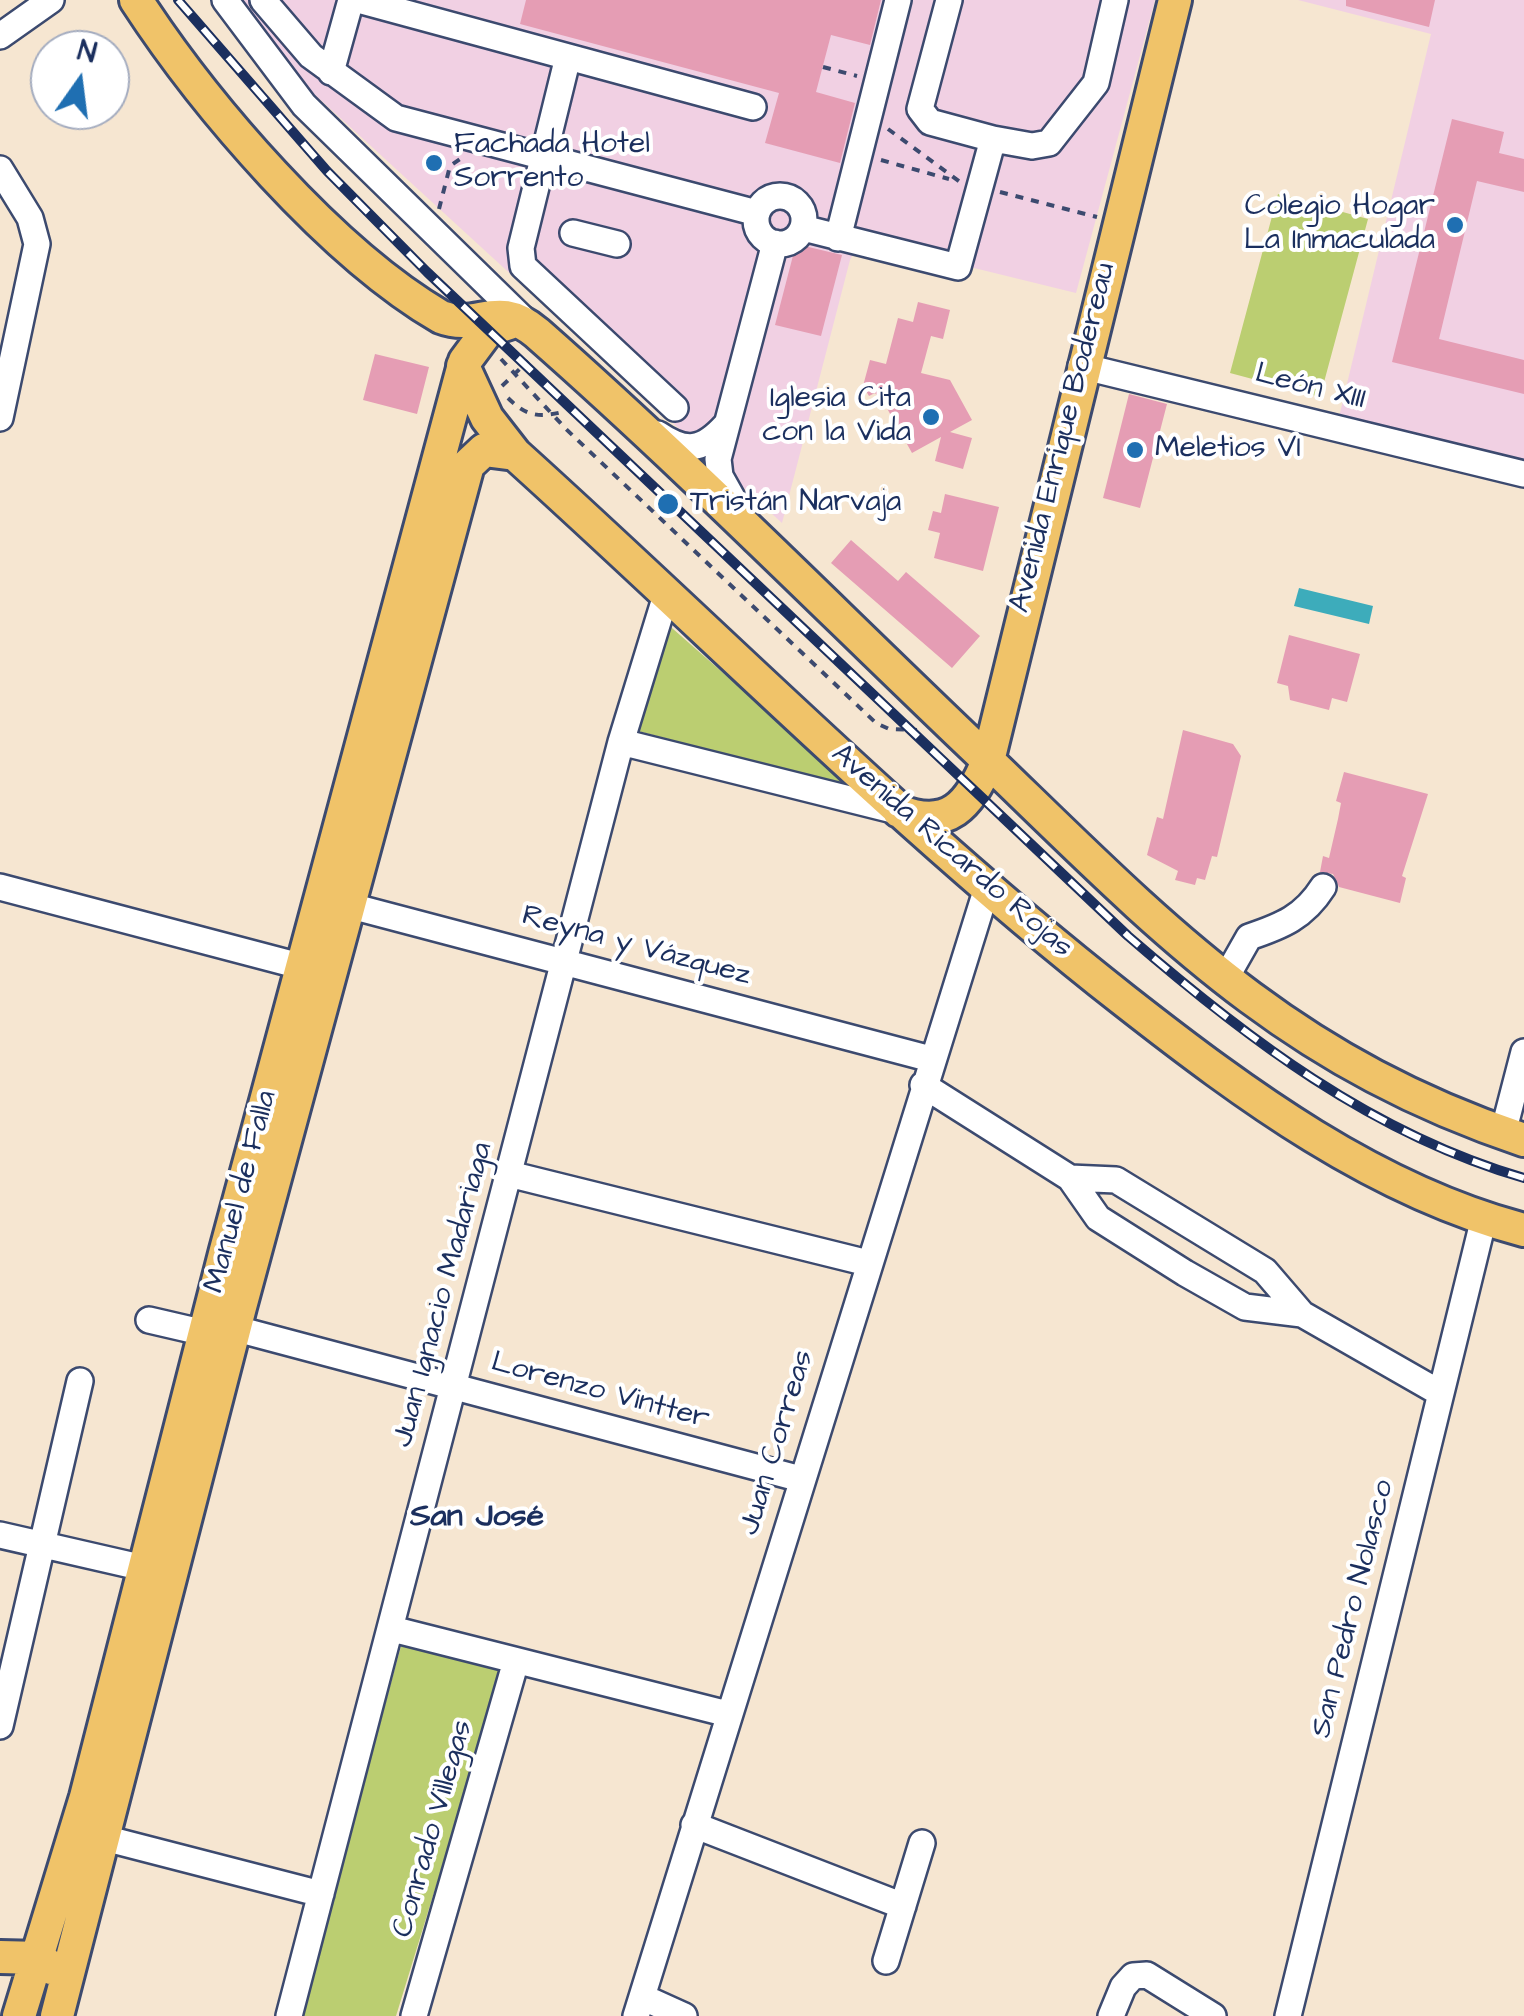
<!DOCTYPE html>
<html>
<head>
<meta charset="utf-8">
<style>
  body { margin:0 }
  #map { position:relative; width:1524px; height:2016px; overflow:hidden; background:#f6e6d1; font-family:"Architects Daughter",sans-serif }
  canvas { display:block }
  .north { position:absolute; left:30px; top:30px; width:100px; height:100px; box-sizing:border-box; background:#fff; border:2px solid #a4acbf; border-radius:50%; rotate:14deg; font-size:28px; font-weight:700; line-height:40px; text-align:center; color:#1b2f5e }
  .north::after { content:''; display:block; margin:auto; width:35px; height:45px; background:#1f6fb2; clip-path:polygon(50% 0,100% 100%,50% 72%,0 100%) }
</style>
</head>
<body>
<div id="map">
<canvas width="1524" height="2016"></canvas>
<div class="north">N</div>
</div>
<script>
const c = document.querySelector('canvas').getContext('2d');
c.lineJoin = 'round';
function fillPath(path, color) { c.fillStyle = color; c.fill(path, 'evenodd'); }
function strokePath(path, color, width, dash) { c.strokeStyle = color; c.lineWidth = width; c.lineCap = dash ? 'butt' : 'round'; c.setLineDash(dash || []); c.stroke(path); }
function write(font, color, halo, rows, align = 'center') {
  c.font = font + ' "Architects Daughter",sans-serif'; c.lineWidth = 8; c.setLineDash([]); c.textBaseline = 'middle'; c.strokeStyle = halo; c.fillStyle = color; for (const [text, x, y, turn = 0] of rows) {
    c.save(); c.translate(x, y); c.rotate((+turn || 0) * Math.PI / 180); c.textAlign = isNaN(turn) ? turn : align; if (halo) c.strokeText(text, 0, 0); c.fillText(text, 0, 0); c.restore();
  }
}
fillPath(new Path2D(`
  M 242,0 L 1155,0 L 1076,293 L 860,240 L 850,260 L 782,523 L 300,81 Z
  M 1298,0 L 1524,0 L 1524,462 L 1339,417 L 1431,34 Z`), '#f1d0e3');
fillPath(new Path2D(`
  M 1278,194 L 1368,219 L 1320,397 L 1230,373 Z
  M 664,621 L 854,788 L 634,730 Z
  M 401,1646 L 503,1668 L 396,2016 L 301,2016 Z`), '#bbce71');
fillPath(new Path2D(`
  M 1299,588 L 1373,606 L 1369,624 L 1294,606 Z`), '#3dacbb');
fillPath(new Path2D(`
  M 526,0 L 881,0 L 870,45 L 831,35 L 816,92 L 855,103 L 840,163 L 765,143 L 779,93 L 520,24 Z
  M 1346,0 L 1435,0 L 1429,27 L 1346,6 Z
  M 1452,119 L 1504,132 L 1499,153 L 1524,159 L 1524,192 L 1477,181 L 1439,339 L 1524,360 L 1524,394 L 1392,362 Z
  M 796,244 L 842,255 L 821,336 L 775,325 Z
  M 918,302 L 950,310 L 943,339 L 931,336 L 921,373 L 950,380 L 972,420 L 950,432 L 972,438 L 963,469 L 935,461 L 941,437 L 912,453 L 884,403 L 875,393 L 869,396 L 863,386 L 870,360 L 886,364 L 898,318 L 913,322 Z
  M 375,354 L 429,367 L 417,414 L 363,400 Z
  M 1129,394 L 1167,404 L 1140,508 L 1103,498 Z
  M 945,494 L 999,507 L 983,571 L 934,558 L 940,533 L 928,530 L 933,511 L 941,513 Z
  M 851,540 L 898,581 L 906,572 L 980,636 L 952,668 L 831,563 Z
  M 1289,635 L 1360,654 L 1347,702 L 1332,698 L 1329,710 L 1290,700 L 1288,686 L 1277,683 Z
  M 1183,730 L 1233,744 L 1241,756 L 1217,857 L 1212,856 L 1205,880 L 1197,878 L 1195,885 L 1175,880 L 1178,871 L 1147,855 L 1157,817 L 1163,819 Z
  M 1344,772 L 1428,794 L 1402,876 L 1406,878 L 1400,903 L 1339,887 L 1333,874 L 1320,872 L 1323,856 L 1329,858 L 1338,819 L 1341,803 L 1336,801 Z`), '#e59db4');
const minor = new Path2D(`
  M 225,0 L 304,105 L 526,322
  M 263,0 L 311,56 L 396,118 L 757,213
  M 358,0 L 753,107
  M 949,0 L 920,109 L 930,122 L 993,139
  M 0,36 L 51,0
  M 568,57 L 521,248 L 523,266 L 675,408
  M 331,72 L 351,0
  M 0,169 L 30,218 L 37,244 L 0,418
  M756 220a24 24 0 1 1 48 0a24 24 0 1 1-48 0Z
  M 803,228 L 958,267 L 993,139 L 1032,146 L 1049,143 L 1096,83 L 1115,0
  M 573,233 L 617,244
  M 838,238 L 898,0
  M 1081,366 L 1524,474
  M 658,434 C 686,453 702,451 725,426
  M 739,510 L 720,476 L 718,459 L 775,243
  M 621,742 L 897,811
  M 0,887 L 319,971
  M 332,901 L 931,1059
  M 1224,981 L 1249,937 C 1282,926 1304,917 1323,887
  M 923,1085 L 1070,1178 L 1098,1218 L 1185,1273 L 1245,1307 L 1302,1314
  M 1503,1133 L 1524,1052
  M 509,1174 L 868,1263
  M 1070,1178 L 1116,1180 L 1265,1271 L 1302,1314 L 1440,1393
  M 149,1320 L 205,1333
  M 218,1324 L 801,1479
  M 0,1535 L 144,1568
  M 392,1629 L 728,1714
  M 0,1726 L 80,1381
  M 694,1825 L 903,1906
  M 104,1838 L 321,1894
  M 886,1961 L 922,1843
  M 642,1997 L 684,2016
  M 289,2016 L 621,742 L 667,592
  M 414,2016 L 516,1661
  M 636,2016 L 986,891
  M 1111,2016 L 1123,1987 L 1133,1976 L 1147,1975 L 1213,2016
  M 1288,2016 L 1484,1218`);
const major = new Path2D(`
  M 136,0 C 205,106 331,253 441,317 C 480,332 495,298 537,333 C 688,466 830,610 976,749 C 1156,922 1279,1058 1524,1140
  M 463,366 L 487,418 L 515,454 C 718,637 910,833 1125,1001 C 1245,1095 1375,1191 1524,1230
  M 899,811 C 948,831 970,805 988,761 L 1175,0
  M 0,1957 L 40,1958 L 51,1968
  M 19,2016 L 86,1797 L 226,1250 L 465,361 L 488,330 L 509,323
  M 57,2016 L 240,1307 L 468,465 L 484,450 L 515,454`);
strokePath(minor, '#3c4a6f', 30);
strokePath(major, '#3c4a6f', 38);
strokePath(new Path2D(`
  M 823,67 L 857,76
  M 888,129 L 960,182
  M 881,160 L 949,179
  M 1000,192 L 1097,217
  M 439,209 L 450,166 L 463,157
  M 501,359 L 566,429 L 876,723 L 889,729 L 917,730
  M 502,386 L 528,361
  M 508,398 C 527,417 540,418 566,411`), '#3c4a6f', 4, [8, 8]);
strokePath(minor, '#fff', 25);
strokePath(major, '#f0c369', 32);
const rail = new Path2D(`
  M 178,0 L 327,171 L 427,272 L 1128,936 C 1246,1038 1372,1134 1524,1178`);
strokePath(rail, '#1b2f5e', 10);
strokePath(rail, '#fff', 6, [19]);
for (const [x, y, r, color] of [
  [434,163,10,"#1f6fb2"],
  [1455,225,10,"#1f6fb2"],
  [931,417,10,"#1f6fb2"],
  [1135,450,10,"#1f6fb2"],
  [668,504,12,"#1f6fb2"]
]) { const dot = new Path2D(); dot.arc(x, y, r, 0, 2 * Math.PI); c.fillStyle = color; c.fill(dot); strokePath(dot, '#fff', 4); }
write('30px', '#1b2f5e', '#fff', [
  ["Fachada Hotel",454,146],
  ["Sorrento",454,180],
  ["Colegio Hogar",1435,208,"right"],
  ["La Inmaculada",1435,242,"right"],
  ["Iglesia Cita",911,400,"right"],
  ["con la Vida",911,434,"right"],
  ["Meletios VI",1155,450],
  ["Tristán Narvaja",690,504]
], 'left');
write('30px', '#1b2f5e', '#fff', [
  ["León XIII",1310,388,14],
  ["Avenida Enrique Bodereau",1064,438,-76],
  ["Avenida Ricardo Rojas",951,852,41],
  ["Reyna y Vázquez",636,947,15],
  ["Manuel de Falla",242,1192,-75],
  ["Juan Ignacio Madariaga",444,1295,-75],
  ["Lorenzo Vintter",600,1392,15],
  ["Juan Correas",778,1443,-73],
  ["San Pedro Nolasco",1354,1609,-76],
  ["Conrado Villegas",434,1829,-74]
]);
write('bold 32px', '#1b2f5e', '#fff', [
  ["San José",477,1518]
]);
</script>
</body>
</html>
